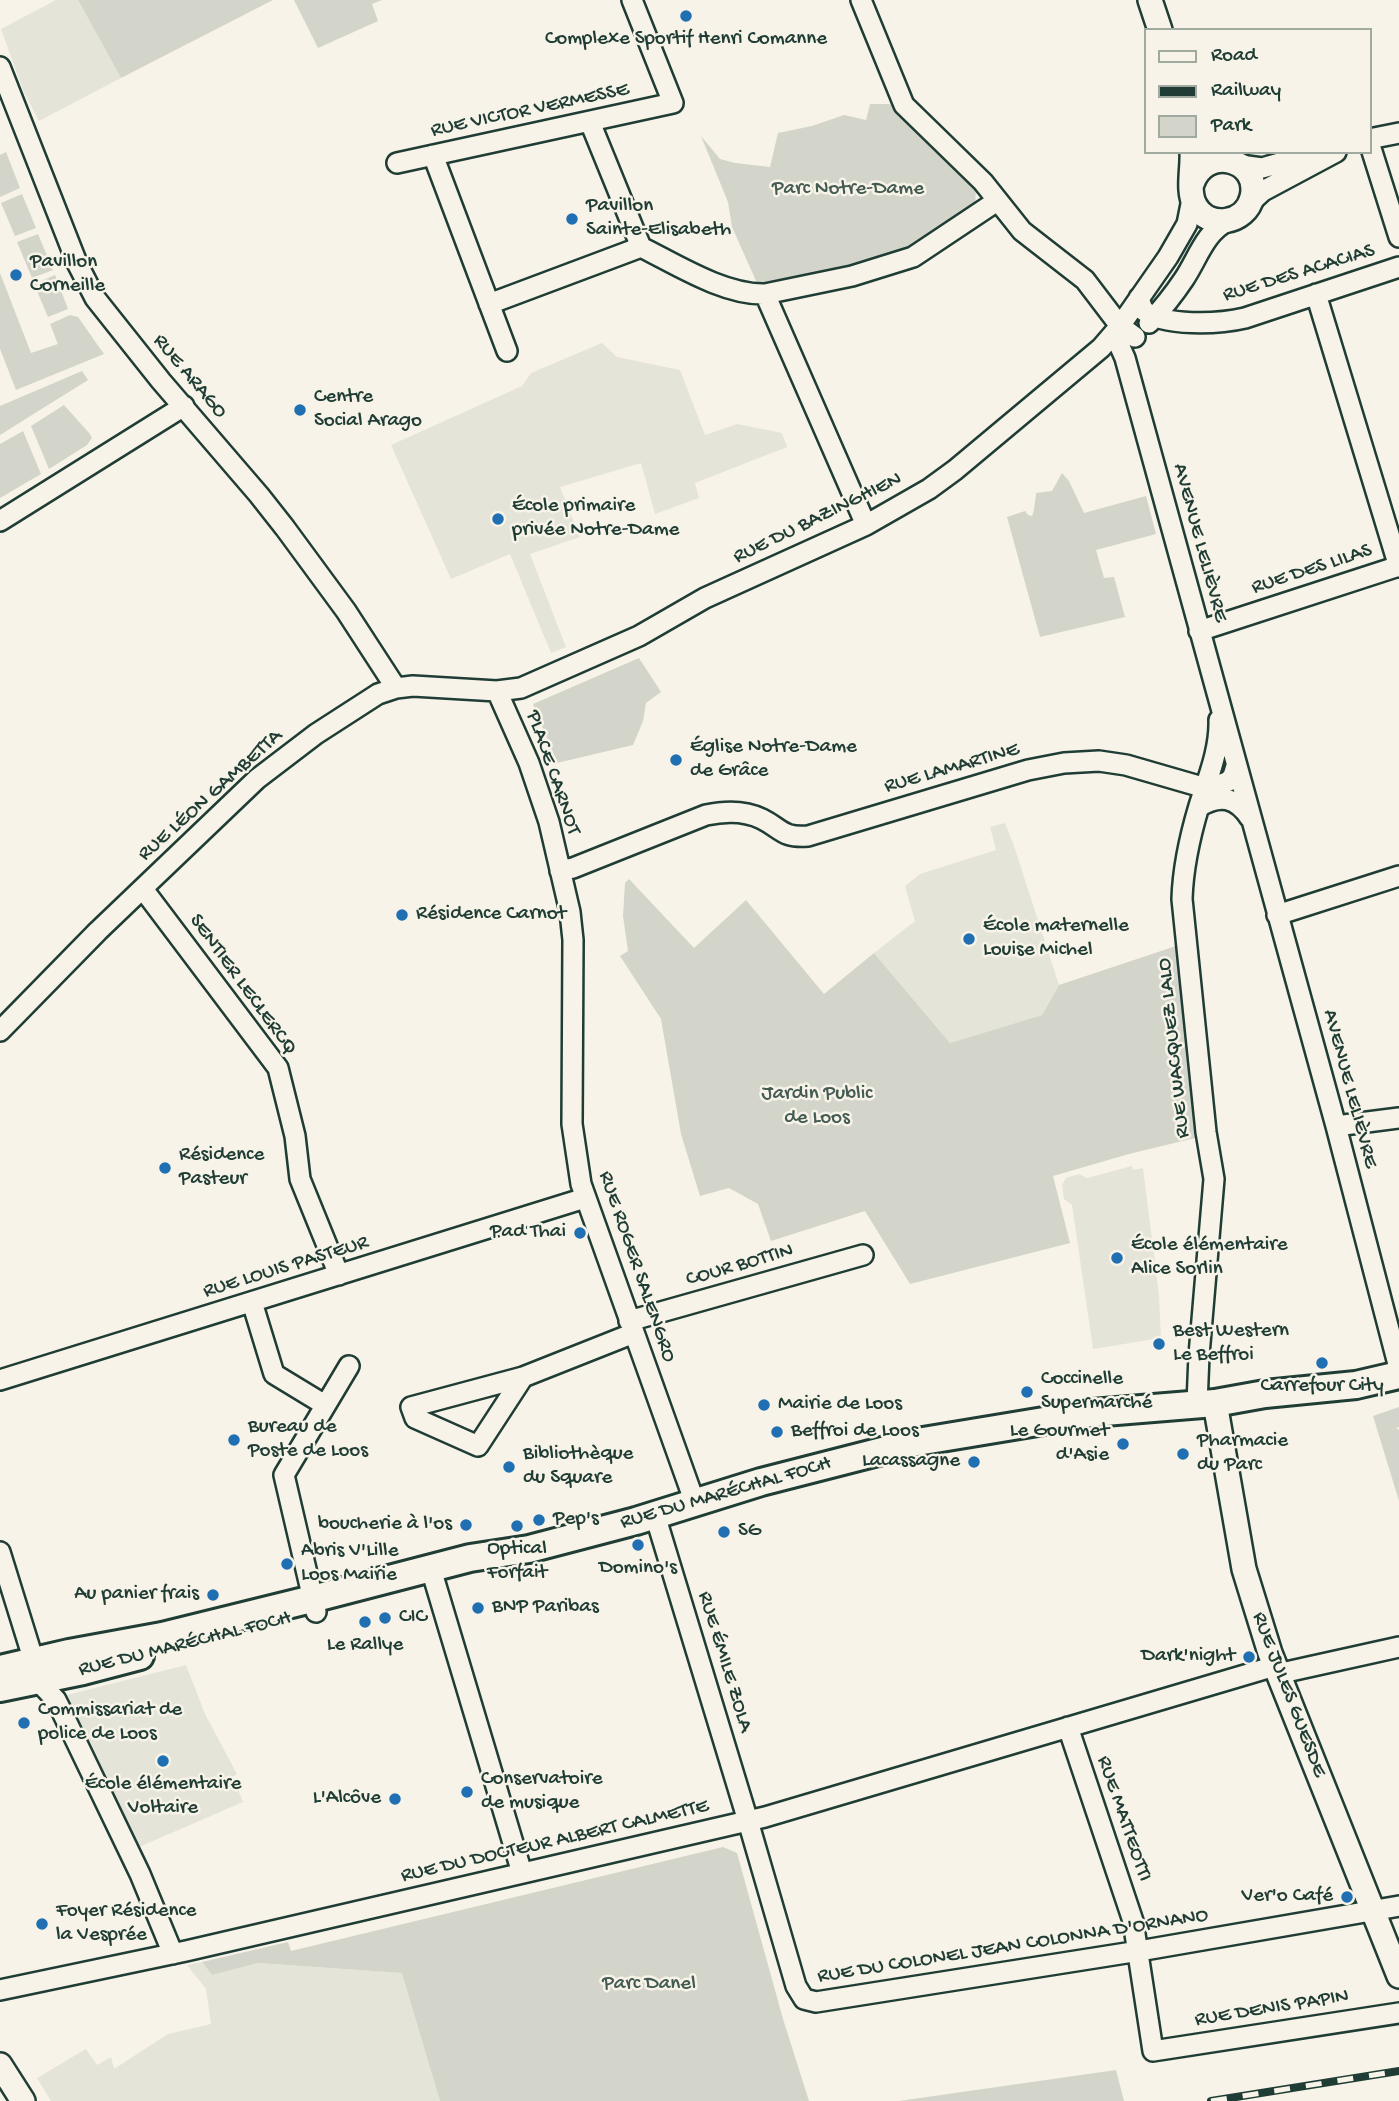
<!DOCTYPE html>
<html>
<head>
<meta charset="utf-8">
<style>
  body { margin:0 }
  #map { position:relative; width:1399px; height:2101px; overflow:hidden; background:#f7f3e8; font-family:"Gochi Hand",sans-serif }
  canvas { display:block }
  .legend { position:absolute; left:1144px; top:28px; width:228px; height:126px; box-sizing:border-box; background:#f7f3e8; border:2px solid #a1aaa0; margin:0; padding:9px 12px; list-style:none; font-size:21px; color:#1f3d34 }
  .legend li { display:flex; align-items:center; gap:14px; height:35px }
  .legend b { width:35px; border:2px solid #a1aaa0 }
</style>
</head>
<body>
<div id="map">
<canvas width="1399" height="2101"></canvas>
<ul class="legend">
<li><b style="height:9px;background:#f7f3e8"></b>Road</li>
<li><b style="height:9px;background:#1f3d34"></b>Railway</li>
<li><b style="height:19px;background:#d3d5ca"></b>Park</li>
</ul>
</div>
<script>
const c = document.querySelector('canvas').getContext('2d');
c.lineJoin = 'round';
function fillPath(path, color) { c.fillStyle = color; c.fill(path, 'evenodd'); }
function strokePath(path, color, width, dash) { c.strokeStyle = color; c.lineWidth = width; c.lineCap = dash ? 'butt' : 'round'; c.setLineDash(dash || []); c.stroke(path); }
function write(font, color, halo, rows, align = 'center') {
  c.font = font + ' "Gochi Hand",sans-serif'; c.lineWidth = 5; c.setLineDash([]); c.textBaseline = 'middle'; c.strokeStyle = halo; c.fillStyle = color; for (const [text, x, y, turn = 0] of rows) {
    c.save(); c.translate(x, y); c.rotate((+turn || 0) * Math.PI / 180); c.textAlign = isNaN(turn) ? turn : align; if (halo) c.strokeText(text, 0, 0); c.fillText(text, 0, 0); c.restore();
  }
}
fillPath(new Path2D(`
  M 56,0 L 78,0 L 121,78 L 39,121 L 23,90 L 1,29 Z
  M 602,343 L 617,357 L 680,370 L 705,435 L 737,424 L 782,433 L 787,447 L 695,483 L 699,498 L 655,514 L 641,463 L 560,487 L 580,537 L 530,554 L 566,647 L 551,653 L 510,554 L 451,579 L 391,445 L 522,386 L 531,373 Z
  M 1005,823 L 1014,846 L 1059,985 L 1042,1015 L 950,1043 L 874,953 L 915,921 L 905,886 L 920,874 L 996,850 L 990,827 Z
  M 1132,1166 L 1133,1170 L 1143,1168 L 1159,1295 L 1161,1338 L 1093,1349 L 1072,1205 L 1064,1199 L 1062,1185 L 1066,1178 L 1079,1174 L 1087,1178 Z
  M 186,1665 L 205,1714 L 237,1774 L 233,1777 L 243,1802 L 139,1847 L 63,1696 Z
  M 202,1962 L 212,1975 L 258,1963 L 403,1973 L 440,2101 L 51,2101 L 37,2078 L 86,2049 L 97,2065 L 111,2057 L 114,2069 L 168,2034 L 211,2024 L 206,1989 L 187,1965 Z`), '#e5e4d9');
fillPath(new Path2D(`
  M 78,0 L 273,0 L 121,78 Z
  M 294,0 L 382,0 L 372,4 L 378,21 L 318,48 Z
  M 870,104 L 890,104 L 976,187 L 975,207 L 944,228 L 899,251 L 796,279 L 757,283 L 732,227 L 728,202 L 701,136 L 720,159 L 735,163 L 770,167 L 778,133 L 812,126 L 844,115 L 866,120 Z
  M 6,152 L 20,188 L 0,197 L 0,155 Z
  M 22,194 L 36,228 L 15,236 L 1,203 Z
  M 38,234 L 53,270 L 32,278 L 17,242 Z
  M 0,273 L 31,353 L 58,344 L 50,324 L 70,315 L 78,317 L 104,354 L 16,390 L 0,349 Z
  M 55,275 L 68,309 L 48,317 L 34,284 Z
  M 82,371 L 88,380 L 0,435 L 0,406 Z
  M 64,405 L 90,434 L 92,438 L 87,445 L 49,469 L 31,426 Z
  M 23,431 L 41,474 L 0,498 L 0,444 Z
  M 1062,473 L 1069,481 L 1084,513 L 1146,496 L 1156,534 L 1096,550 L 1104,578 L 1114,577 L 1125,617 L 1040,637 L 1007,517 L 1025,511 L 1028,515 L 1032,516 C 1034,513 1036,496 1036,493 L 1052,491 Z
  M 639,658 L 661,692 L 646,703 L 643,721 L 633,745 L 557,763 L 533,704 Z
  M 629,879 L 694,948 L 746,900 L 824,994 L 874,953 L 950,1043 L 1042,1015 L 1059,985 L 1179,945 L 1199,1137 L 1129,1154 L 1053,1176 L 1070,1243 L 910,1284 L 865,1211 L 771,1241 L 758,1204 L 729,1188 L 700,1196 L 681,1134 L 661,1019 L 620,956 L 628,951 L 623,916 L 625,883 Z
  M 1399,1407 L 1399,1427 L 1396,1428 L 1399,1430 L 1399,1501 L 1373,1416 Z
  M 723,1847 L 737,1853 L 783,2019 L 809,2101 L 440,2101 L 402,1973 L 258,1963 L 212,1975 L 202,1962 L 288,1942 L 291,1951 Z
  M 1116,2070 L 1124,2101 L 899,2101 Z`), '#d3d5ca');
const minor = new Path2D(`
  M 861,0 L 904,105 L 983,182 L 1022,231 L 1085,280 L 1120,326 L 1135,337
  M 0,67 L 77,263 L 95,298 L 161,381 L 259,495 L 285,528 L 346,611 L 396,688
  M 590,122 L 641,247
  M 1369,139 L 1399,133
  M 1369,142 L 1399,237
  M 433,155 L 507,351
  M 397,163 L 673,103 L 632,0
  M 1240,165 L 1262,168 L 1312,154
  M 1192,199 L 1187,224 L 1168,257 L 1120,326 L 1117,340 L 1125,358 L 1336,1126 L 1399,1368
  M 1251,202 L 1263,191 L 1336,152
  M 765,294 L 852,276 L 913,257 L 997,201
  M 1316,294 L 1399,567
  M 1139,298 L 1143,310 C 1164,327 1219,324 1245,318 L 1399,267
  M 489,304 L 641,247 C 677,265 724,295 765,294 L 866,525
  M 1149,323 C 1162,309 1174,294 1184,279 C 1198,258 1205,232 1228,221
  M 0,521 L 184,406
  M 1199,631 L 1399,566
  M 497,691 L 529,763 L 549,822 L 570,912 L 573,940 L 572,1124 L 581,1184 L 695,1503
  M 1199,807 C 1220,794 1236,797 1250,818
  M 560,871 L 573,868 L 706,815 C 725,811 744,810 762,819 C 782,829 782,838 808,836 L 1028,770 L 1064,763 L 1099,761 L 1126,765 L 1209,789 L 1229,781 L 1233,776 L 1236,766
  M 143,889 L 278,1068 L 295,1136 L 300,1179 L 339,1275
  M 1277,915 L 1399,876
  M 0,1031 L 98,931 L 257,779 L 316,734 L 378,694 L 396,688 L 413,686 L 497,691 L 521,688 L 639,636 L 705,598 L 866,525 L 929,489 L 955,470 L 1101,348 L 1120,326
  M 1336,1126 L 1399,1118
  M 252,1302 L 274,1374 L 325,1405
  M 629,1321 L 863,1255
  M 523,1377 L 478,1446 L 415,1418 L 411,1407 L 523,1377 L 634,1333
  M 0,1380 L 585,1198
  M 1197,1404 L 1199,1355 L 1214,1179 L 1206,1132 L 1182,899 C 1183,867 1190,836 1199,806 C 1208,778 1220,749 1219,720
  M 655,1515 L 748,1821 L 796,1986 L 804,1999 L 816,2002 L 1139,1951 L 1399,1906
  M 0,1552 L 41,1684 L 56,1700 L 62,1712 L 140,1874 L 173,1954
  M 431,1569 L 522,1873
  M 316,1612 L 284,1475 L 349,1366
  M 1277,1674 L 1399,1647
  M 1068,1727 L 1133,1921 L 1153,2051 L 1399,2013
  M 0,1990 L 186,1951 L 765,1817 L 1275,1666`);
const tertiary = new Path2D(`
  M 1150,0 L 1160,30
  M 1192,184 C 1205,144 1261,159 1252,197 C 1246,224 1208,230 1195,205 C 1187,191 1193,169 1192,152
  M 1215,1403 L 1244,1569 L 1270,1653 L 1399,1976
  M 0,2065 L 23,2101`);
const secondary = new Path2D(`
  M 0,1669 L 69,1653 L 162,1636 L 312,1599 L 470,1558 L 529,1549 L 636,1521 L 761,1482 L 917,1442 L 1092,1413 L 1215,1403 L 1265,1394 L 1356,1385 L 1399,1375
  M 0,1688 L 83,1671 L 140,1656`);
strokePath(minor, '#1f3d34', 24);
strokePath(tertiary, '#1f3d34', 28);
strokePath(secondary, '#1f3d34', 32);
strokePath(minor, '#f7f3e8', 19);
strokePath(tertiary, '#f7f3e8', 23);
strokePath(secondary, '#f7f3e8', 26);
const rail = new Path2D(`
  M 1211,2101 L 1399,2071`);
strokePath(rail, '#1f3d34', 8);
strokePath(rail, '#f7f3e8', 5, [16]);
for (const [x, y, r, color] of [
  [686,16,7,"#1f6fb2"],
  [572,219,7,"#1f6fb2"],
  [16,275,7,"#1f6fb2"],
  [300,410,7,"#1f6fb2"],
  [498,519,7,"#1f6fb2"],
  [676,760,7,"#1f6fb2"],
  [402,915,7,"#1f6fb2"],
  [969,939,7,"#1f6fb2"],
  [165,1168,7,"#1f6fb2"],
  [580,1233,7,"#1f6fb2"],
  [1117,1258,7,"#1f6fb2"],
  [1159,1344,7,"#1f6fb2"],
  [1322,1363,7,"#1f6fb2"],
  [1027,1392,7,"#1f6fb2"],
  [764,1405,7,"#1f6fb2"],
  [777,1432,7,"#1f6fb2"],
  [234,1440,7,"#1f6fb2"],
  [1123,1444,7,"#1f6fb2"],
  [1183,1454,7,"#1f6fb2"],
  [974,1462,7,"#1f6fb2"],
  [509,1467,7,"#1f6fb2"],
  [539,1520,7,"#1f6fb2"],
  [466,1525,7,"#1f6fb2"],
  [517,1526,7,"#1f6fb2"],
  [724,1532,7,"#1f6fb2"],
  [638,1545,7,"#1f6fb2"],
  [287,1564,7,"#1f6fb2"],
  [213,1595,7,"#1f6fb2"],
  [478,1608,7,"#1f6fb2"],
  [385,1618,7,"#1f6fb2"],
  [365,1622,7,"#1f6fb2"],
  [1249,1657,7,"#1f6fb2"],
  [24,1723,7,"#1f6fb2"],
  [163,1761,7,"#1f6fb2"],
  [467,1792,7,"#1f6fb2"],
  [395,1799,7,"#1f6fb2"],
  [1347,1897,7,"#1f6fb2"],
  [42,1924,7,"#1f6fb2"]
]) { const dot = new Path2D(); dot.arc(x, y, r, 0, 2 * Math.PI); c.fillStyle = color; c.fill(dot); strokePath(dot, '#f7f3e8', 2.5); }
write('21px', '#1f3d34', '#f7f3e8', [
  ["Complexe Sportif Henri Comanne",686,40,"center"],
  ["Pavillon",586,207],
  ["Sainte-Elisabeth",586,231],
  ["Pavillon",30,263],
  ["Corneille",30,287],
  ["Centre",314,398],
  ["Social Arago",314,422],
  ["École primaire",512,507],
  ["privée Notre-Dame",512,531],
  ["Église Notre-Dame",690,748],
  ["de Grâce",690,772],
  ["Résidence Carnot",416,915],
  ["École maternelle",983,927],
  ["Louise Michel",983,951],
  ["Résidence",179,1156],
  ["Pasteur",179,1180],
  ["Pad Thai",566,1233,"right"],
  ["École élémentaire",1131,1246],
  ["Alice Sorlin",1131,1270],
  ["Best Western",1173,1332],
  ["Le Beffroi",1173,1356],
  ["Coccinelle",1041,1380],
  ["Supermarché",1041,1404],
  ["Carrefour City",1322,1387,"center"],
  ["Mairie de Loos",778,1405],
  ["Bureau de",248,1428],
  ["Poste de Loos",248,1452],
  ["Beffroi de Loos",791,1432],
  ["Le Gourmet",1109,1432,"right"],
  ["d'Asie",1109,1456,"right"],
  ["Pharmacie",1197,1442],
  ["du Parc",1197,1466],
  ["Bibliothèque",523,1455],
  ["du Square",523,1479],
  ["Lacassagne",960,1462,"right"],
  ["Pep's",553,1520],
  ["boucherie à l'os",452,1525,"right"],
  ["SG",738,1532],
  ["Optical",517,1550,"center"],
  ["Forfait",517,1574,"center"],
  ["Abris V'Lille",301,1552],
  ["Loos Mairie",301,1576],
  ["Domino's",638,1569,"center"],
  ["Au panier frais",199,1595,"right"],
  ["BNP Paribas",492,1608],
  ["CIC",399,1618],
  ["Le Rallye",365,1646,"center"],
  ["Dark'night",1235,1657,"right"],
  ["Commissariat de",38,1711],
  ["police de Loos",38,1735],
  ["Conservatoire",481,1780],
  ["de musique",481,1804],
  ["École élémentaire",163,1785,"center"],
  ["Voltaire",163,1809,"center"],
  ["L'Alcôve",381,1799,"right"],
  ["Ver'o Café",1333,1897,"right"],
  ["Foyer Résidence",56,1912],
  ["la Vesprée",56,1936]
], 'left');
write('21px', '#1f3d34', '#f7f3e8', [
  ["RUE VICTOR VERMESSE",530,111,-12],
  ["RUE DES ACACIAS",1299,274,-17],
  ["RUE ARAGO",189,377,50],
  ["RUE DU BAZINGHIEN",818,519,-26],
  ["AVENUE LELIÈVRE",1199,543,75],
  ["RUE DES LILAS",1312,570,-18],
  ["RUE LAMARTINE",952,769,-16],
  ["PLACE CARNOT",552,773,71],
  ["RUE LÉON GAMBETTA",211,796,-42],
  ["SENTIER LECLERCQ",242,985,54],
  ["RUE WACQUEZ LALO",1175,1048,-96],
  ["AVENUE LELIÈVRE",1349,1089,75],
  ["COUR BOTTIN",740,1266,-16],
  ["RUE ROGER SALENGRO",636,1267,71],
  ["RUE LOUIS PASTEUR",286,1268,-17],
  ["RUE DU MARÉCHAL FOCH",726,1494,-16],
  ["RUE DU MARÉCHAL FOCH",185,1645,-14],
  ["RUE ÉMILE ZOLA",724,1662,73],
  ["RUE JULES GUESDE",1288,1695,69],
  ["RUE MATTEOTTI",1123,1819,71],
  ["RUE DU DOCTEUR ALBERT CALMETTE",555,1842,-13],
  ["RUE DU COLONEL JEAN COLONNA D'ORNANO",1013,1947,-9],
  ["RUE DENIS PAPIN",1272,2009,-9]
]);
write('21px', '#435b52', '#f7f3e8', [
  ["Parc Notre-Dame",848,190],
  ["Jardin Public",817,1095],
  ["de Loos",817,1119],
  ["Parc Danel",649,1985]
]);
</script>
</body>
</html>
